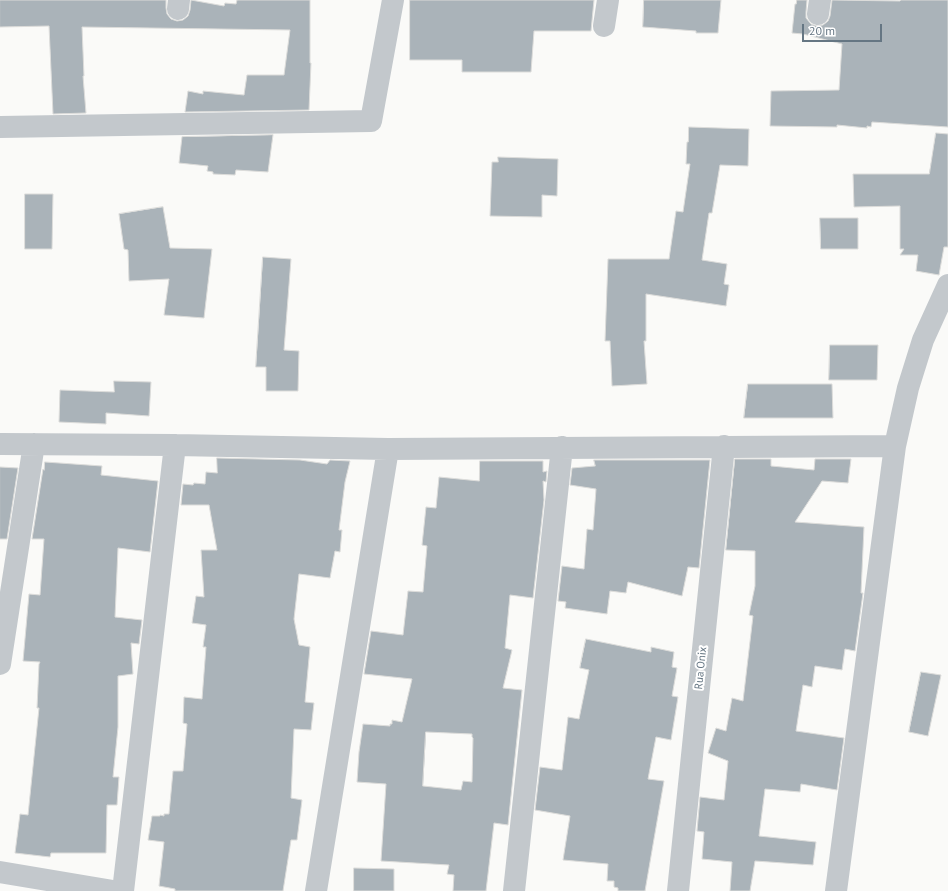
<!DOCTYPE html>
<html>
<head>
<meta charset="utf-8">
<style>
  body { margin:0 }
  #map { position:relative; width:948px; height:891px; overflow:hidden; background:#fafaf8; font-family:"PT Sans",sans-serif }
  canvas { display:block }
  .scale { position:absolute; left:802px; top:24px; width:80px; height:18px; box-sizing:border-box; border:2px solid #657683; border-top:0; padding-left:5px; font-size:12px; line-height:14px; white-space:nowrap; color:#657683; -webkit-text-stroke:3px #fff; paint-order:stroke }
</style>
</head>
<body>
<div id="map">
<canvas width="948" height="891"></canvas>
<div class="scale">20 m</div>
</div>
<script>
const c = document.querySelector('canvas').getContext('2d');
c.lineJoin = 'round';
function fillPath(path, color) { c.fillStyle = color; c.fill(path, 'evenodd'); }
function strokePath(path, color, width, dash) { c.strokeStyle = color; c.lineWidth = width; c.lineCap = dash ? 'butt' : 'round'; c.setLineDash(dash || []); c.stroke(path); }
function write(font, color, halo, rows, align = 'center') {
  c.font = font + ' "PT Sans",sans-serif'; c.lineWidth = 4; c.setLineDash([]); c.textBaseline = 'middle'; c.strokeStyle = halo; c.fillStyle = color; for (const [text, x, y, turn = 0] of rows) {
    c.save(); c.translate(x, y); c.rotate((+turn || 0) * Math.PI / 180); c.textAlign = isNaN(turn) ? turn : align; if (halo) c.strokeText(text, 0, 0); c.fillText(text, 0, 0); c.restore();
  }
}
const building = new Path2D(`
  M 0,0 L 166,0 L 166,8 L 167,14 L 171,19 L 177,21 L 183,20 L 188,16 L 190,10 L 191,0 L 224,6 L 225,3 L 236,4 L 237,0 L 310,0 L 310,63 L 311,63 L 309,110 L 185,112 L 188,91 L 203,94 L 203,91 L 244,95 L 247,75 L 284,75 L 290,30 L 82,27 L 84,76 L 83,76 L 86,113 L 53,114 L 49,26 L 0,27 Z
  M 410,0 L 594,0 L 591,31 L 534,31 L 531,72 L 462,72 L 462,60 L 410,60 Z
  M 644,0 L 721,0 L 718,33 L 696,33 L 696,31 L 643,27 Z
  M 797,0 L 807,0 L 806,12 L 806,18 L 811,24 L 817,26 L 823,25 L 828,21 L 830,16 L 832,0 L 900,1 L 901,0 L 948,0 L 948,127 L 872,122 L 871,127 L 867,126 L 867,128 L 837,125 L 837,127 L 770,126 L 771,91 L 839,90 L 842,44 L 803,34 L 792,33 L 795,4 L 796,4 Z
  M 689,127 L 749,129 L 748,166 L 720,165 L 712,213 L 709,213 L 702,260 L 727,264 L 724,284 L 729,285 L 726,306 L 646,294 L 646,341 L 644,341 L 647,384 L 612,386 L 610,341 L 605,341 L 608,259 L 669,259 L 676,211 L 683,212 L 690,164 L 686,164 L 687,142 L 688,142 Z
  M 936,133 L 948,134 L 948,247 L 944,247 L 939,275 L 916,271 L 918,255 L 900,255 L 904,249 L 900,249 L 900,206 L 854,207 L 853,174 L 929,174 Z
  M 273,135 L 268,172 L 236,170 L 235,175 L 213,174 L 213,172 L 207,171 L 208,166 L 179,163 L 182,137 Z
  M 498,157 L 558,159 L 557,196 L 542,195 L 542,217 L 490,216 L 492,162 L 498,162 Z
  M 25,194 L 53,194 L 52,249 L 25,249 Z
  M 163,207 L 170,248 L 212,249 L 204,318 L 164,315 L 169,279 L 129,281 L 128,250 L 124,249 L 119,214 Z
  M 820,218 L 858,218 L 858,249 L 821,249 Z
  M 263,257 L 291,259 L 284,350 L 299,351 L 298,391 L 266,391 L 266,367 L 256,367 Z
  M 830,345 L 878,345 L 877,380 L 829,380 Z
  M 114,381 L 151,382 L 149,416 L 106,413 L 106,424 L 59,422 L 60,390 L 114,392 Z
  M 748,384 L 832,384 L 833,418 L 744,418 Z
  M 217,458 L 300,460 L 327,464 L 330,460 L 350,461 L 345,482 L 339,530 L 342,530 L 340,552 L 335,551 L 330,578 L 299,574 L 294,619 L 299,645 L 310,647 L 305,702 L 314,703 L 311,730 L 294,729 L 291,798 L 302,800 L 297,840 L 291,840 L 283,891 L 175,891 L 175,889 L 159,886 L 164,842 L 148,840 L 152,816 L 160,816 L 160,815 L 164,816 L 164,814 L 169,814 L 173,771 L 183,771 L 187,724 L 183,723 L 184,697 L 202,699 L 206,647 L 203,647 L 206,625 L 192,623 L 196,596 L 204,597 L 201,550 L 217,550 L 209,505 L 181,505 L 183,484 L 193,485 L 194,483 L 205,484 L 206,472 L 217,473 Z
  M 735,459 L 771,459 L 771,466 L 814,470 L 815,459 L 851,459 L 848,483 L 822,481 L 795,522 L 864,527 L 861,593 L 863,593 L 855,651 L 845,649 L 842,670 L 815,666 L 812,687 L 803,685 L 796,731 L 844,738 L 837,790 L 801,784 L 800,792 L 765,789 L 759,836 L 816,842 L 813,865 L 755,861 L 750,891 L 730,891 L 732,862 L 702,859 L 704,832 L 697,831 L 700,797 L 724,800 L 728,761 L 708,753 L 716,728 L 726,731 L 732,698 L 743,701 L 753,616 L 749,615 L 755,586 L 755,551 L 726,550 Z
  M 594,460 L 710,460 L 699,568 L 688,567 L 682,596 L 628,582 L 626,593 L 610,591 L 607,614 L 565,608 L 566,602 L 558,601 L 562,566 L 584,569 L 587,529 L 593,530 L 596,489 L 570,485 L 572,468 L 595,466 Z
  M 480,461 L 543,461 L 543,472 L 547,471 L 546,482 L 543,481 L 544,500 L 533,598 L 510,595 L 505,648 L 512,650 L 503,688 L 522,690 L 508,825 L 494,823 L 486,891 L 453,891 L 454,875 L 447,874 L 449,865 L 381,861 L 386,784 L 357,782 L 359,752 L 363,724 L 390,726 L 390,724 L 392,724 L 392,720 L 402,722 L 412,679 L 364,674 L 371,631 L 403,635 L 408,591 L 423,592 L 427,546 L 422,545 L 426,507 L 436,508 L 439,477 L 479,481 ZM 426,732 L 472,734 L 472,737 L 473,738 L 472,782 L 463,781 L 461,790 L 423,786 Z
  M 45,462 L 102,466 L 101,475 L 158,481 L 150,552 L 118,548 L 115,617 L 142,620 L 139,644 L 131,643 L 133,674 L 118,676 L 118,727 L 113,777 L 119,777 L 117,805 L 107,805 L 106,853 L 51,853 L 50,857 L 15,853 L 20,814 L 28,815 L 39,708 L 37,708 L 39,664 L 40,662 L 23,661 L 29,594 L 40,595 L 44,539 L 32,539 L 43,469 L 44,470 Z
  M 0,467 L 18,468 L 7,539 L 0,539 Z
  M 586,639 L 651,652 L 651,647 L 674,652 L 672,667 L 677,668 L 672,696 L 678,697 L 671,740 L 656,737 L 648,779 L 664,781 L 645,891 L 618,891 L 618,888 L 614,887 L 614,881 L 607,881 L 608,864 L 563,860 L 570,816 L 535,810 L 540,767 L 562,770 L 568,717 L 579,719 L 589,670 L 580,668 Z
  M 921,672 L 941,675 L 928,736 L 909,732 Z
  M 354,868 L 394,869 L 394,891 L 354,891 Z`);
fillPath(building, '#aab3b9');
strokePath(building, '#dcdcda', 1);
strokePath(new Path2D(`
  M 178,9 L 179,0
  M 818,14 L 820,0
  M 604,26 L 608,0
  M 0,127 L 371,121 L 393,0
  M 0,444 L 175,445 L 388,449 L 895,446
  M 0,664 L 34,444
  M 0,872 L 113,891
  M 123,891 L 175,445
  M 316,891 L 388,449
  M 514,891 L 562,447
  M 678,891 L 724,446
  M 836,891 L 895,446 L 908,388 L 923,340 L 948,285`), '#c3c8cc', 22);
write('11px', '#657683', '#fff', [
  ["Rua Onix",701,668,-84]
]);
</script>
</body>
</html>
